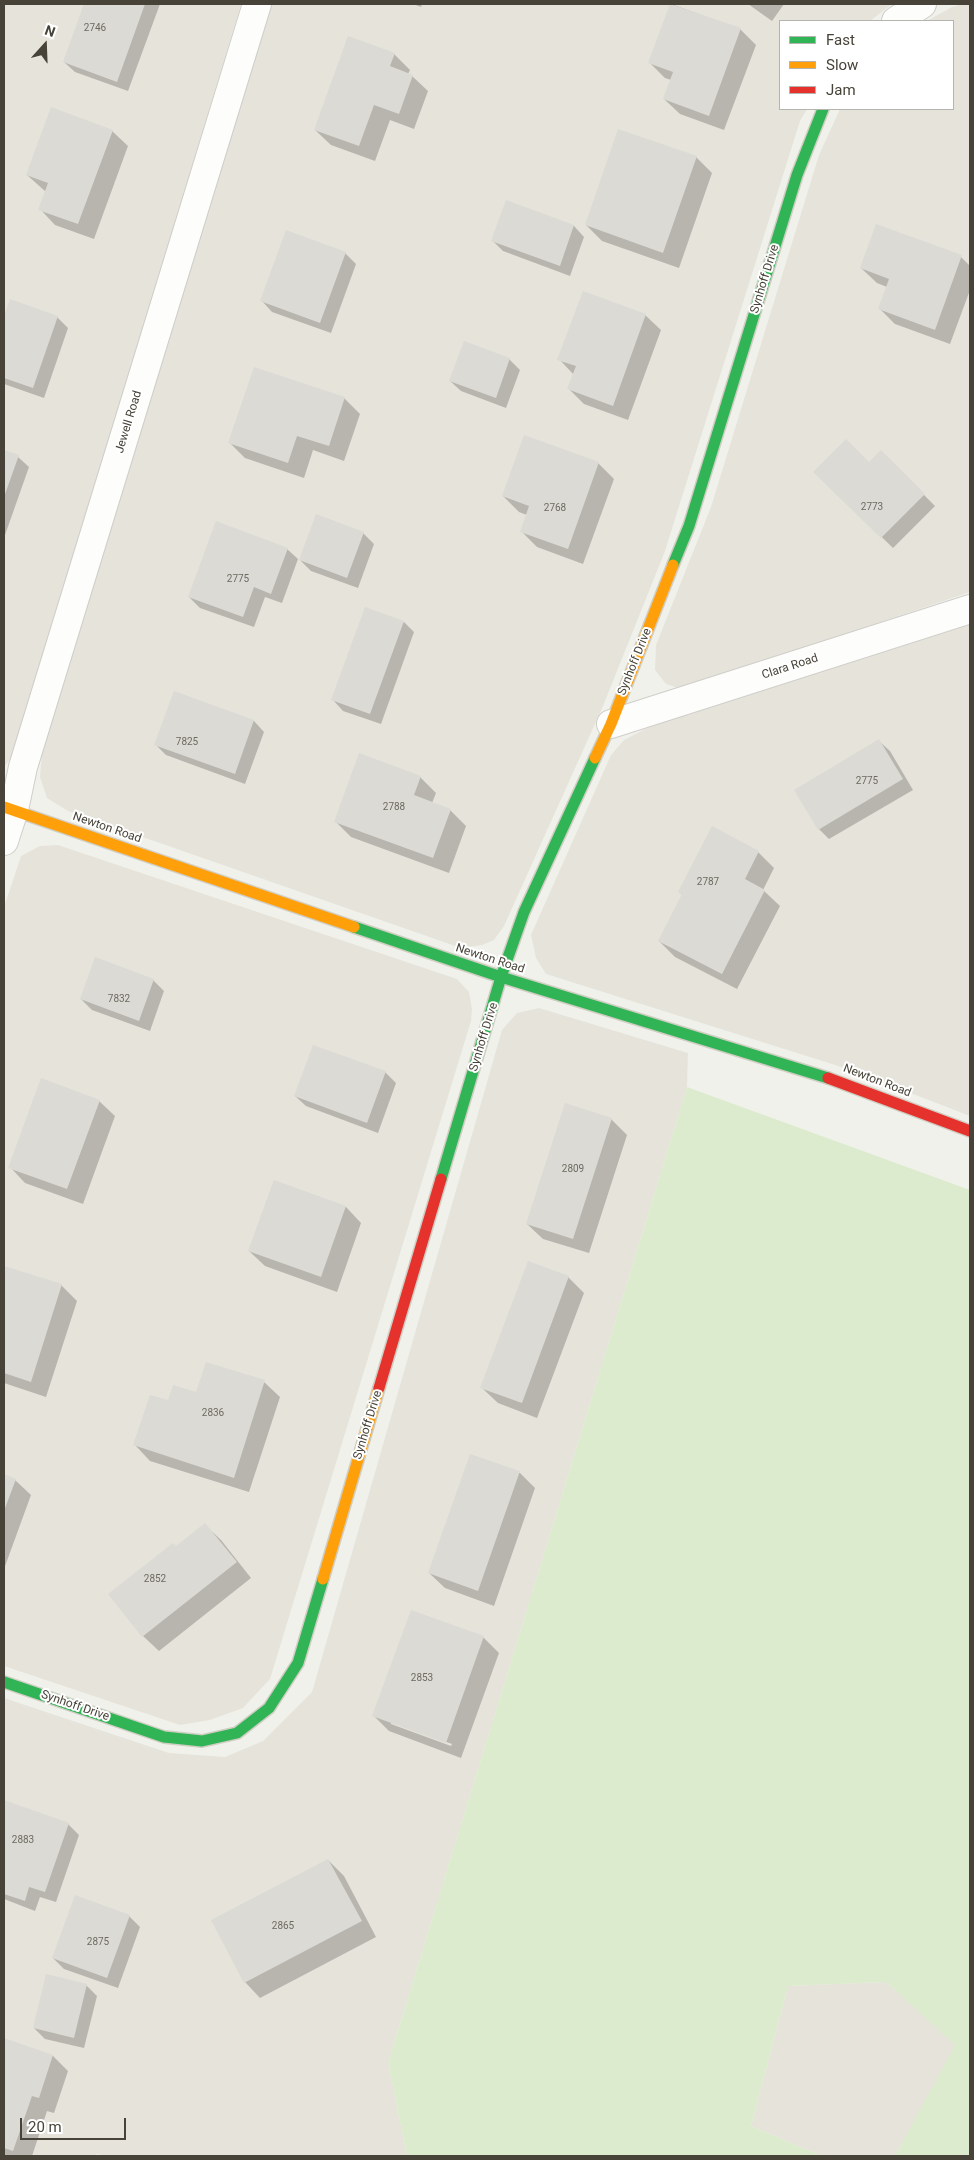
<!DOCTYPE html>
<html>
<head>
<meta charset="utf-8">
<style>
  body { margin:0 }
  #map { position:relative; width:974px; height:2160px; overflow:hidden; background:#f1f1ec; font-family:Roboto,sans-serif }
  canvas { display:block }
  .frame { position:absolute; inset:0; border:5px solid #474338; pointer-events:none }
  .legend { position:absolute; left:779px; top:20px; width:175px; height:90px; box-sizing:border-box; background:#fff; border:1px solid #b5b4af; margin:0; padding:6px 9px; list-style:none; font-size:15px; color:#474338 }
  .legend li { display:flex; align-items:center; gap:10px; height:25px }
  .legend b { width:25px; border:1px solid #b5b4af }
  .north { position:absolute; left:20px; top:20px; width:50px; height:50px; -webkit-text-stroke:4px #fff; paint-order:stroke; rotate:20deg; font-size:14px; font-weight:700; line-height:20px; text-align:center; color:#474338 }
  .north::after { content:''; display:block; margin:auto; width:18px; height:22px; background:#474338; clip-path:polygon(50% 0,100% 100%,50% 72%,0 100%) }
  .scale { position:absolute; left:20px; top:2118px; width:106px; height:22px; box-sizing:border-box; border:2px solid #474338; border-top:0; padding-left:6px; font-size:15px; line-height:18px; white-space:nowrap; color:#474338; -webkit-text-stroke:4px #fff; paint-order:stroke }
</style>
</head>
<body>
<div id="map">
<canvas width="974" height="2160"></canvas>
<div class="frame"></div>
<ul class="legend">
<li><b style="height:6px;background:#30b455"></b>Fast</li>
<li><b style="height:6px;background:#ff9f0a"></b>Slow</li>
<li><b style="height:6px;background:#e5322d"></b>Jam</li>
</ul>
<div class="north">N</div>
<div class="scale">20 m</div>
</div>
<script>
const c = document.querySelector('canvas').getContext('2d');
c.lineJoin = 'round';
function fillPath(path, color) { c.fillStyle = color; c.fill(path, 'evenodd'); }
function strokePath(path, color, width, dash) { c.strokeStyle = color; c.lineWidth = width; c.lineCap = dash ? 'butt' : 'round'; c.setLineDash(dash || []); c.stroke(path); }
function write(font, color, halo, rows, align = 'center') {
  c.font = font + ' Roboto,sans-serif'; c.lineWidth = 4; c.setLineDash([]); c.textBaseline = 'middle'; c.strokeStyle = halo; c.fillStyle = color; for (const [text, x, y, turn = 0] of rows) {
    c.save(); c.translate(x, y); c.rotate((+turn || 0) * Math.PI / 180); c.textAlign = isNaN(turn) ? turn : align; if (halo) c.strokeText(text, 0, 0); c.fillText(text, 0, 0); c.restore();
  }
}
fillPath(new Path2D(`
  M 4,4 L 241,4 L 14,754 L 4,767 Z
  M 269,4 L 892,4 L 870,21 L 780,21 L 780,109 L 807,109 L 800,121 L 665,551 L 603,706 L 504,926 L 494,940 L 482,945 L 461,948 L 68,811 L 47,798 L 40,777 L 42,752 Z
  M 962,4 L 970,4 L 970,592 L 681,689 L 666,684 L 655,670 L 656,645 L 711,507 L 819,155 L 840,109 L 953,109 L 953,21 L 927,21 L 952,7 Z
  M 970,623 L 970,1116 L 851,1070 L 546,974 L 536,958 L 531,935 L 611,755 L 624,740 L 649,727 Z
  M 58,845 L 457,979 L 469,992 L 472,1009 L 471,1021 L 270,1679 L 243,1708 L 210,1720 L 180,1725 L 4,1666 L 4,907 L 21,856 L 40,846 Z
  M 539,1008 L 688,1053 L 687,1087 L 388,2063 L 407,2156 L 103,2156 L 98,2154 L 93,2156 L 4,2156 L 4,1698 L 169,1753 L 225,1757 L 263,1741 L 312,1692 L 502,1030 L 517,1013 Z
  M 886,1982 L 956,2045 L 895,2156 L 822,2156 L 751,2126 L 788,1986 Z`), '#e5e3da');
fillPath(new Path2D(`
  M 687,1087 L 970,1190 L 970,2156 L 895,2156 L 955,2045 L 886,1982 L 788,1986 L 751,2126 L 822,2156 L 407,2156 L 388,2063 Z`), '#dcebcd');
fillPath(new Path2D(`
  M 85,4 L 160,4 L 128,91 L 75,72 L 64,62 Z
  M 413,4 L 422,4 L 421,7 Z
  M 671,4 L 740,29 L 756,45 L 724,130 L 680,114 L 664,99 L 671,80 L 665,78 L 650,63 Z
  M 748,4 L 784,4 L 772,21 Z
  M 394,54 L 410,70 L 408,74 L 412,76 L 428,91 L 414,129 L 390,120 L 375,161 L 331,145 L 315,130 Z
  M 112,131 L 128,146 L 94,239 L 55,225 L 40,209 L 46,192 L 27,175 Z
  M 696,157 L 712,173 L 679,268 L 602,241 L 586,225 Z
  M 507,202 L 574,226 L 584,237 L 570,276 L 503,251 L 493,241 Z
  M 345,253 L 356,264 L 331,333 L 272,312 L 262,301 Z
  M 961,257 L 970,266 L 970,290 L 950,344 L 895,324 L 880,309 L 887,287 L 877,283 L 861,268 Z
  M 10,301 L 57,317 L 68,328 L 44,398 L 4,384 L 4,320 Z
  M 645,315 L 661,330 L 628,420 L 584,404 L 569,389 L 574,375 L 559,359 Z
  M 509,359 L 520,370 L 506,408 L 461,391 L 450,381 Z
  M 344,398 L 360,414 L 344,461 L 313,450 L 304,478 L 245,458 L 230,443 Z
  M 4,451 L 18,457 L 29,467 L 5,535 Z
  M 881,452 L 935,506 L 893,548 L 815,472 L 869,464 Z
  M 598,463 L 614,479 L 583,564 L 537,547 L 521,531 L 527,515 L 519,512 L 503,496 Z
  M 363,533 L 374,544 L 358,588 L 311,571 L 300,560 Z
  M 287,549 L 298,559 L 282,603 L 265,597 L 254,627 L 200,608 L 189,597 Z
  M 404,622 L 414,632 L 381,724 L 343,711 L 333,700 Z
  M 175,692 L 254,721 L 264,732 L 245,784 L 166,755 L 156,745 Z
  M 879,741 L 890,751 L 913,790 L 829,839 L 819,829 Z
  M 420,777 L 436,793 L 432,803 L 450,810 L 466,826 L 449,873 L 351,837 L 335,821 Z
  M 758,852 L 774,868 L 763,890 L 780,906 L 737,989 L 675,957 L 659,941 L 683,895 L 679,892 Z
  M 153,980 L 164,991 L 150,1031 L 92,1010 L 81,999 Z
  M 385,1072 L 396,1083 L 378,1133 L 306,1106 L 295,1096 Z
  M 99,1101 L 115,1116 L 83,1204 L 25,1183 L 10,1167 Z
  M 611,1119 L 627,1135 L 589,1253 L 543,1239 L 527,1224 Z
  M 274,1181 L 346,1207 L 361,1223 L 337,1292 L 265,1266 L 249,1251 Z
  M 4,1267 L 61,1285 L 77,1301 L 46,1397 L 4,1383 Z
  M 568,1277 L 584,1293 L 537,1418 L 498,1403 L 482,1388 Z
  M 264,1382 L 280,1397 L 249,1492 L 150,1461 L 135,1445 L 169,1402 L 197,1394 Z
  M 471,1455 L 520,1473 L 535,1488 L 494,1606 L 445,1588 L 429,1573 Z
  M 4,1475 L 15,1480 L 31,1495 L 4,1569 Z
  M 205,1525 L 221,1540 L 251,1578 L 159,1651 L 143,1636 L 176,1548 Z
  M 412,1611 L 484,1638 L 499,1653 L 461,1758 L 389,1731 L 374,1716 ZM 391,1722 L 452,1744 L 451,1746 L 391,1724 Z
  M 4,1801 L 68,1824 L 79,1835 L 56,1902 L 40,1897 L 35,1911 L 4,1899 Z
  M 328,1860 L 344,1876 L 376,1937 L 260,1998 L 245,1982 Z
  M 129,1916 L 140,1927 L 118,1988 L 64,1969 L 53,1958 Z
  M 86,1985 L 97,1996 L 84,2048 L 45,2039 L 34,2028 Z
  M 4,2040 L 53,2056 L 68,2071 L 54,2113 L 47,2111 L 32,2156 L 4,2156 Z`), '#0003');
fillPath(new Path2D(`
  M 84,4 L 145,4 L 117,82 L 63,62 Z
  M 670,4 L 741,28 L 709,116 L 663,99 L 673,72 L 648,63 Z
  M 348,36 L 395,53 L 390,66 L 413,75 L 399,114 L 374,105 L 359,146 L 314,130 Z
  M 51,107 L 113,130 L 78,224 L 38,210 L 48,183 L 26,175 Z
  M 618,129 L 697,156 L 663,253 L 585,225 Z
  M 506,200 L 574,225 L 560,266 L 491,241 Z
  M 876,224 L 962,255 L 935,330 L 878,309 L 889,279 L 860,268 Z
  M 286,230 L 346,252 L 320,323 L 260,301 Z
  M 583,291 L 646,314 L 613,406 L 567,389 L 576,366 L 557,360 Z
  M 10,299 L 58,316 L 33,388 L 4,378 L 4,316 Z
  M 464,341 L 510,358 L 496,398 L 449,381 Z
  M 254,367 L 345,397 L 329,446 L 297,436 L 288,463 L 228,443 Z
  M 524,435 L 599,462 L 568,549 L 520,532 L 529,506 L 502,496 Z
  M 846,439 L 869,462 L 881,450 L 925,494 L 881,538 L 813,472 Z
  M 4,450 L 19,455 L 4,497 Z
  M 316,514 L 364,532 L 347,578 L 299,560 Z
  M 216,521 L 288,548 L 271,594 L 254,587 L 243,617 L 188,597 Z
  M 365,607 L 404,621 L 370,714 L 331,700 Z
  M 174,691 L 254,720 L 235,774 L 154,745 Z
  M 879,739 L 903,779 L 818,830 L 794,790 Z
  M 359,753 L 421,776 L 414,795 L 451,809 L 433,858 L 334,822 Z
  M 712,826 L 759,851 L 745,879 L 765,890 L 722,974 L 658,941 L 682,894 L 678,892 Z
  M 95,957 L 154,979 L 139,1021 L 80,999 Z
  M 313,1045 L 386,1071 L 367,1123 L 294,1096 Z
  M 41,1078 L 100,1100 L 67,1189 L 8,1168 Z
  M 565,1103 L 612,1118 L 573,1239 L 526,1224 Z
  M 274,1180 L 346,1206 L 321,1277 L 248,1251 Z
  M 528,1261 L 569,1276 L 522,1403 L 480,1388 Z
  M 4,1266 L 62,1284 L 31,1382 L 4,1373 Z
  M 206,1362 L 265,1380 L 234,1478 L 133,1445 L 150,1395 L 168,1400 L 173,1385 L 196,1392 Z
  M 470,1454 L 520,1471 L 478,1591 L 428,1573 Z
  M 4,1474 L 16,1479 L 4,1511 Z
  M 205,1523 L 237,1562 L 142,1637 L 108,1594 L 173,1543 L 176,1546 Z
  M 411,1610 L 484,1636 L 446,1743 L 372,1716 Z
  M 4,1800 L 69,1823 L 45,1892 L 29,1887 L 25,1901 L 4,1894 Z
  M 328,1859 L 362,1921 L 244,1983 L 211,1920 Z
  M 75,1895 L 130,1915 L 107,1978 L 52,1958 Z
  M 46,1974 L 87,1984 L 74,2038 L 33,2028 Z
  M 4,2038 L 53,2055 L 39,2098 L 32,2096 L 13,2151 L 4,2148 Z`), '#dbdad4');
const street = new Path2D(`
  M 896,21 L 922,4
  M 611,724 L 970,609
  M 4,841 L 14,810 L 23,767 L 257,4`);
const fast = new Path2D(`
  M 673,565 L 689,526 L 797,175 L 823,109
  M 354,927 L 501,977 L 828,1078
  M 441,1179 L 501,977 L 524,912 L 595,758
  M 4,1682 L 164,1737 L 202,1741 L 237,1733 L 269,1708 L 298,1663 L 323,1579`);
const slow = new Path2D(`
  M 595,758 L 611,724 L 673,565
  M 4,807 L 354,927
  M 323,1579 L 379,1388`);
const jam = new Path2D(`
  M 828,1078 L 970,1131
  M 379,1388 L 441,1179`);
strokePath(street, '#cfcec9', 30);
strokePath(fast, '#d0cec3', 14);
strokePath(slow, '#d0cec3', 14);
strokePath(jam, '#d0cec3', 14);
strokePath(street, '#fdfdfc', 28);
strokePath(fast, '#30b455', 11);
strokePath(slow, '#ff9f0a', 11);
strokePath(jam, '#e5322d', 11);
write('10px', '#6d6a60', null, [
  ["2746",95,28],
  ["2773",872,507],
  ["2768",555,508],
  ["2775",238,579],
  ["7825",187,742],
  ["2775",867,781],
  ["2788",394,807],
  ["2787",708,882],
  ["7832",119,999],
  ["2809",573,1169],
  ["2836",213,1413],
  ["2852",155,1579],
  ["2853",422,1678],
  ["2883",23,1840],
  ["2865",283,1926],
  ["2875",98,1942]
]);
write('12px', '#474338', '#fff', [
  ["Synhoff Drive",765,279,-73],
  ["Jewell Road",129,422,-73],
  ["Synhoff Drive",635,662,-68],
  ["Clara Road",790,667,-18],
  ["Newton Road",107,828,19],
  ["Newton Road",490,959,18],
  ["Synhoff Drive",484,1037,-73],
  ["Newton Road",877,1081,21],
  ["Synhoff Drive",368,1425,-73],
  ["Synhoff Drive",75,1706,19]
]);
</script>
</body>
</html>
